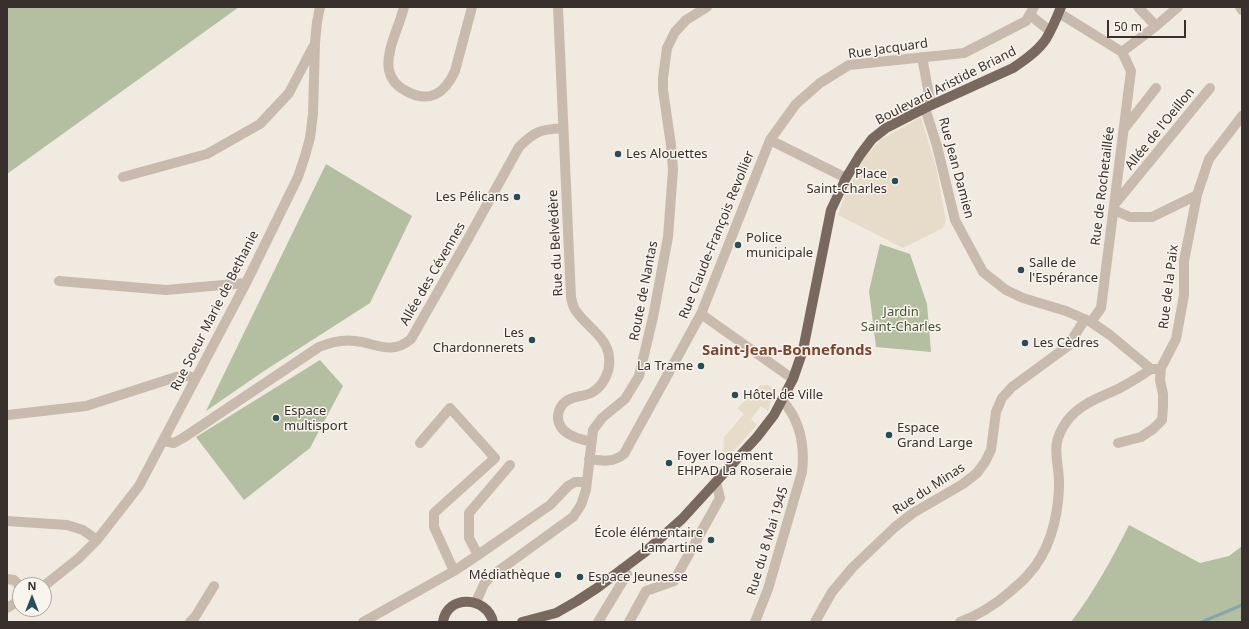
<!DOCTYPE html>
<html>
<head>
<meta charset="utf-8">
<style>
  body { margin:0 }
  #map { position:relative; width:1249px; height:629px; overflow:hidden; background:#f1eae1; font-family:"Noto Sans",sans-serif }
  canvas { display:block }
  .frame { position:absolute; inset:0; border:8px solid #38302c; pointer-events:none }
  .north { position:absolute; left:12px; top:577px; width:40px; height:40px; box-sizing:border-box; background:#f9f4ed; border:1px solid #aca6a0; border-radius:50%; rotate:0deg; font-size:11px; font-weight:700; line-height:16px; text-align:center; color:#38302c }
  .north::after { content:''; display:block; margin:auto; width:14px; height:18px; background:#254f55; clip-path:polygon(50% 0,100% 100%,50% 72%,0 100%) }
  .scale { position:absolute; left:1107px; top:20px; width:79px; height:18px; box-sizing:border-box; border:2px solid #38302c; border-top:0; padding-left:5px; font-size:12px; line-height:14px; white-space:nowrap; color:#38302c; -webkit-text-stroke:3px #f9f4ed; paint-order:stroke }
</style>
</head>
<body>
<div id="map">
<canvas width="1249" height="629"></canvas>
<div class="frame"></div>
<div class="north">N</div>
<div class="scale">50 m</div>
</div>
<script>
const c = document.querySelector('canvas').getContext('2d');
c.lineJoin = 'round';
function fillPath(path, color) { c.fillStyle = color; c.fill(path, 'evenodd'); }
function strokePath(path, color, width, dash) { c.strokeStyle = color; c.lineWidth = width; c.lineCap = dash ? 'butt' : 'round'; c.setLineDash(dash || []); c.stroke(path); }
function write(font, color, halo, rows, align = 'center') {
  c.font = font + ' "Noto Sans",sans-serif'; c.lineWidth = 3; c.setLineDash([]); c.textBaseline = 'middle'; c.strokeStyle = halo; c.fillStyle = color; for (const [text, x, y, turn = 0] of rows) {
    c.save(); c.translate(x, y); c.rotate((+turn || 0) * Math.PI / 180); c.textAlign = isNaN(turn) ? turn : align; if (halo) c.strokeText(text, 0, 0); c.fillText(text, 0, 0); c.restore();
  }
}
fillPath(new Path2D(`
  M 7,7 L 239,7 L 7,174 Z
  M 326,164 L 412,216 L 370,303 L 264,371 L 206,411 Z
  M 880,244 L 910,254 L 927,304 L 931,352 L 876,347 L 869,291 Z
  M 320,360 L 343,386 L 310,448 L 244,500 L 196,437 Z
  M 1129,525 L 1200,563 L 1229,556 L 1242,546 L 1242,622 L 1071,622 C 1094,592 1112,559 1129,525 Z`), '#b4bfa2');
fillPath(new Path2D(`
  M 921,117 L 936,167 L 946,221 L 943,228 L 903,248 L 838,215 L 845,195 L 864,158 L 880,140 Z
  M 761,385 L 768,385 L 772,388 L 772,398 L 768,411 L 761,406 L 751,419 L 757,425 L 723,463 L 724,437 L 744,414 L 737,408 Z`), '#e7dcca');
strokePath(new Path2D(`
  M 1202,622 L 1242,605`), '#83a7ab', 3);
strokePath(new Path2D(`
  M 404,7 C 400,25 385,52 389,70 C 391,80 398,87 406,91 C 430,104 445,93 455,71 L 472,7
  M 558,7 L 571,297 C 572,302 573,308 576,311 C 586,326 608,338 609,357 C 611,371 603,387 591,393 C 582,397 572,396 565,402 C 561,405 559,410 558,415 C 557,433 577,439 590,441
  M 1138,7 L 1156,26
  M 1240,7 L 1242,10
  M 1059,13 L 1122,52 L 1156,26 L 1178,7
  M 1030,15 L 1050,31
  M 922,57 L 931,105
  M 925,108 L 937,146 L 955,220 L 983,272 L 1006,290 L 1023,298 L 1066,311 L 1091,322 L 1110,335 L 1151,369
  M 1124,129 L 1156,88
  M 770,140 L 846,178
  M 123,177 L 207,154 L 260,124 L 289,93 L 313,47
  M 1114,205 L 1210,88
  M 1114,210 L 1130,217 L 1152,217 L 1197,195
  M 59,281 L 166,290 L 246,283
  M 701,314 L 793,379
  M 1091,322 L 1101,308 L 1131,71 L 1122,52
  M 8,415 L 86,406 L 176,377 L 186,376 L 195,378
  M 164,441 L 174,443 L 183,438 L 319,347 C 331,342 342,339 355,341 C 376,343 391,356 411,339 L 464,246 L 519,147 C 536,130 540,130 563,128
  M 420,443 L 450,408 L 495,458 L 434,513 L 434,527 L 454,571
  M 1118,443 L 1141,437 L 1153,429 L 1162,420 L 1163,407 L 1163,394 L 1160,380 L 1161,368 L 1176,339 L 1184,295 L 1184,261 L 1197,195 L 1209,159 L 1242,116
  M 589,459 C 602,461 613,463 624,454 L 701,314 L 770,140 L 796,104 L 820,83 L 849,65 L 964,53 L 1026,21 L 1034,7
  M 7,521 L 67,525 L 83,530 L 97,540
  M 478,555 L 469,538 L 469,513 L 510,465
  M 7,579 L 14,580 L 20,586
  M 44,586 L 79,558 L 97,540 L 139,486 L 246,283 L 298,177 L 305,156 L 310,138 L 313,114 L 315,43 L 317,22 L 320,7
  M 476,602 L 484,584 L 490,577 L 573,517 L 581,505 L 586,490 L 593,430 L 602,418 L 625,399 L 639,376 L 653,317 L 668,237 L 673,170 L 671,145 L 663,90 L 663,78 L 667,48 L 675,32 L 686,20 L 707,7
  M 7,608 L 20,600
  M 190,622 L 195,617 L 214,586
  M 363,622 L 454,571 L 478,555 L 550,505 L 568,486 L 575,482 L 587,482
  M 598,622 L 627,574 L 622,569
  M 629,622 L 646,591 L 674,581 L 720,498 L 716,482
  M 755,622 L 768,589 L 802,472 C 805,446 800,420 782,400
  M 815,622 L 832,592 L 853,567 L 895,527 L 913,513 L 963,484 L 977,473 L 985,462 L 991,450 L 996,412 L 1002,398 L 1012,387 L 1068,346 L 1085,319
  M 960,622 C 979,615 996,604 1011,591 C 1016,586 1022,582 1027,576 C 1049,553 1058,519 1059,487 C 1060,460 1048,447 1067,421 C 1080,403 1102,397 1120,388 C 1131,382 1141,376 1151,369 L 1157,369`), '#c8bbae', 10);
strokePath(new Path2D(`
  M 443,622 C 447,594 487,596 493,622
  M 522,622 L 556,613 L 577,601 L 597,588 L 645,552 L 682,519 L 757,437 L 774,415 L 793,379 L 803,350 L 831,210 L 846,178 L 860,155 L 872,139 L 886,128 L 925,108 L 1013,68 C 1025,60 1038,51 1046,39 C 1052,29 1057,17 1061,7`), '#78685e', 10);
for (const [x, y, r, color] of [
  [618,154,4,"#254f55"],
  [895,181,4,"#254f55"],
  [517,197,4,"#254f55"],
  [738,245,4,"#254f55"],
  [1021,270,4,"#254f55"],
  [532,340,4,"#254f55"],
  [1025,343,4,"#254f55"],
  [701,366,4,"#254f55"],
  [735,395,4,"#254f55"],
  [276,418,4,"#254f55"],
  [889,435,4,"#254f55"],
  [669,463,4,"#254f55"],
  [711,540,4,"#254f55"],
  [558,575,4,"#254f55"],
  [580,577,4,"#254f55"]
]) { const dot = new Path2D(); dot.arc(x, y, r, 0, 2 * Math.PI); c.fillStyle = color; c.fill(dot); strokePath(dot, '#f9f4ed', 1.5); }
write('13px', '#38302c', '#f9f4ed', [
  ["Rue Jacquard",888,49,-8],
  ["Boulevard Aristide Briand",946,86,-27],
  ["Allée de l'Oeillon",1160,129,-51],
  ["Rue Jean Damien",956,168,75],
  ["Rue de Rochetaillée",1103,186,-83],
  ["Rue Claude-François Revollier",717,235,-68],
  ["Rue du Belvédère",556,243,-93],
  ["Allée des Cévennes",433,274,-60],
  ["Rue de la Paix",1169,287,-83],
  ["Route de Nantas",644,291,-79],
  ["Rue Soeur Marie de Bethanie",215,311,-63],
  ["Rue du Minas",929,489,-33],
  ["Rue du 8 Mai 1945",768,541,-73]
]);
write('13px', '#38302c', '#f9f4ed', [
  ["Les Alouettes",626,154],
  ["Place",887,174,"right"],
  ["Saint-Charles",887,189,"right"],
  ["Les Pélicans",509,197,"right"],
  ["Police",746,238],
  ["municipale",746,253],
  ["Salle de",1029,263],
  ["l'Espérance",1029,278],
  ["Les",524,333,"right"],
  ["Chardonnerets",524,348,"right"],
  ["Les Cèdres",1033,343],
  ["La Trame",693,366,"right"],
  ["Hôtel de Ville",743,395],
  ["Espace",284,411],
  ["multisport",284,426],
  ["Espace",897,428],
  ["Grand Large",897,443],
  ["Foyer logement",677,456],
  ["EHPAD La Roseraie",677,471],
  ["École élémentaire",703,533,"right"],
  ["Lamartine",703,548,"right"],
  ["Médiathèque",550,575,"right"],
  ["Espace Jeunesse",588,577]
], 'left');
write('13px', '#455332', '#f9f4ed', [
  ["Jardin",901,312],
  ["Saint-Charles",901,327]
]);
write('bold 15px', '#7e452d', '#f9f4ed', [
  ["Saint-Jean-Bonnefonds",787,351]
]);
</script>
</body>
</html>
